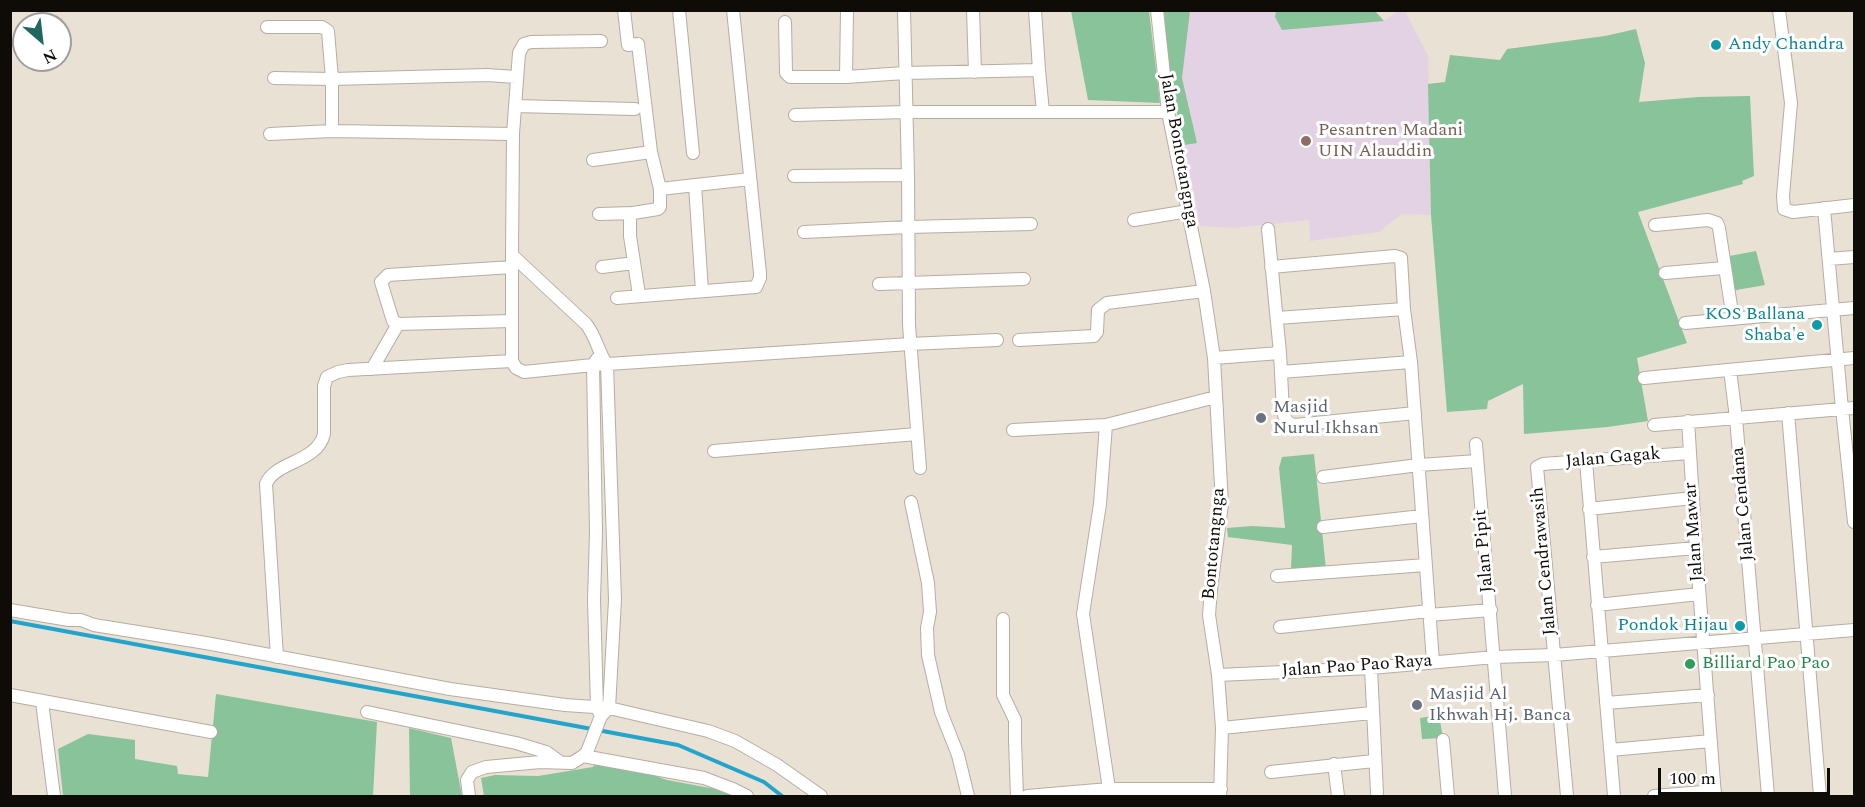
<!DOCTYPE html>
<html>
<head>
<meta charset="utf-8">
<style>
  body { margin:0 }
  #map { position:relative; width:1865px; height:807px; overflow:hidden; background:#eae1d5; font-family:Spectral,serif }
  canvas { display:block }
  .frame { position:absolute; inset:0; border:12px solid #0f0c08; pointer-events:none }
  .north { position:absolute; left:12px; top:12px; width:60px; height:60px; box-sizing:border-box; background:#fff; border:2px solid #9f9e9c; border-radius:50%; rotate:152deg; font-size:16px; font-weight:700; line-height:24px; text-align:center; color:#0f0c08 }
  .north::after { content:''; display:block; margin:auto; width:21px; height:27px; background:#20685f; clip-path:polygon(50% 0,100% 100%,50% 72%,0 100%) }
  .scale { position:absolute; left:1658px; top:768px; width:172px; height:27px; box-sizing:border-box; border:3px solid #0f0c08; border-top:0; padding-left:8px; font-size:18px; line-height:21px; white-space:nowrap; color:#0f0c08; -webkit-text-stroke:4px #fff; paint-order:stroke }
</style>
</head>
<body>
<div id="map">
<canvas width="1865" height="807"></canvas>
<div class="frame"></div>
<div class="north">N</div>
<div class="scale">100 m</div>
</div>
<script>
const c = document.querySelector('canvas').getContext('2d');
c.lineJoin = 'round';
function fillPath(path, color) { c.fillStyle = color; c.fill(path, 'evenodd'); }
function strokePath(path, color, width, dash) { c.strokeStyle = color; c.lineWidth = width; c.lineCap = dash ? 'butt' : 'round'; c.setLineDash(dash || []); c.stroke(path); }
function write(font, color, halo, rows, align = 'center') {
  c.font = font + ' Spectral,serif'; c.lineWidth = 6; c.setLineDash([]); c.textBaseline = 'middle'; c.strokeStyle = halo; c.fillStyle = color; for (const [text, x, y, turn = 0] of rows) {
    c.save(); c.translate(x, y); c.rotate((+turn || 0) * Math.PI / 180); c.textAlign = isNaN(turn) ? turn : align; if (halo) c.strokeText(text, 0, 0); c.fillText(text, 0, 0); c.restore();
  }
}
fillPath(new Path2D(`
  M 1163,11 L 1276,11 L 1275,17 L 1384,21 L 1398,11 L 1405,11 L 1428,56 L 1431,215 L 1402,214 L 1379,232 L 1310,241 L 1309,220 L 1234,228 L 1200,226 L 1195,197 L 1169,76 Z`), '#e3d2e3');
fillPath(new Path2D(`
  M 1071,11 L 1149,11 L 1160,103 L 1088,100 Z
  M 1164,11 L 1190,11 L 1182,78 L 1197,143 L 1184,145 L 1169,76 Z
  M 1375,11 L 1384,21 L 1282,30 L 1275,17 L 1276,11 Z
  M 1636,29 L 1645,63 L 1639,102 L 1698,97 L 1750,96 L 1754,176 L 1742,181 L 1743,184 L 1638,212 L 1687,343 L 1637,358 L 1648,421 L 1608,427 L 1524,434 L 1523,384 L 1488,401 L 1487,409 L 1447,412 L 1431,215 L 1428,84 L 1445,82 L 1450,55 L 1500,60 L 1507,49 L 1605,36 Z
  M 1756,251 L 1765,285 L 1731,291 L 1724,257 Z
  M 1314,454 L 1326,569 L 1291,569 L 1292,545 L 1228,537 L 1227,528 L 1252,526 L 1285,528 L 1279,468 L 1282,457 Z
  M 216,694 L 377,722 L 373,796 L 410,796 L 409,728 L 451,738 L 462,796 L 63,796 L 58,749 L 88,734 L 135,740 L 135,759 L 177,766 L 178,774 L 208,777 Z
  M 1439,715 L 1443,738 L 1422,739 L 1420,718 Z
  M 600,756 L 667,780 L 737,793 L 742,796 L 484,796 L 481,778 L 495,775 L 538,776 L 593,767 Z`), '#89c39a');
strokePath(new Path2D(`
  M 10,621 L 678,745 L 764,782 L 782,796`), '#22a4cb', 4);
const minor = new Path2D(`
  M 624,10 L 628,45 L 638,44 L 651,152
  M 679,10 L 693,153
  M 847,10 L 846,77 L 905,73 L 1039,70 L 1035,10
  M 904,10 L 908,175 L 909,325 L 920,468
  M 973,10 L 975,72
  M 1157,10 L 1168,112 L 1204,291 L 1214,358 L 1222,504 L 1211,589 L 1209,615 L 1218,675 L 1222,728 L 1220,796
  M 1779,10 L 1791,103 L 1783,196 L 1784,209 L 1793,212 L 1854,205
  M 785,22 L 786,73 L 790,77 L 846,77
  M 267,27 L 322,27 L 328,31 L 332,79 L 332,131
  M 1039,70 L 1043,112
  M 274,78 L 332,79 L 487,75 L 516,77
  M 515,106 L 635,109
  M 795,115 L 906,112 L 1168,112
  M 270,134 L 332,131 L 513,134
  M 593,160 L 651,152 L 660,189 L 660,207 L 658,209 L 633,213 L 599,214
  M 794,176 L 908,175
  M 695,185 L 702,291
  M 660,189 L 750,179
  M 1824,208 L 1842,409 L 1854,522
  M 630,213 L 630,236 L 639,295
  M 1134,220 L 1188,211
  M 1655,225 L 1708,220 L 1717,223 L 1719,228 L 1733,319
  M 1268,229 L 1280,353 L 1283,412 C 1285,419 1287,424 1295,425 L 1415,413
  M 804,232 L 908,227 L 1031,224
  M 512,255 L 512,361 L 516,368 L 524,372 L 593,365 L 910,344 L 997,340
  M 1829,259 L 1854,257
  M 512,267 L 388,275 L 381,282 L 393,321 L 398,324 L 512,321
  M 602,267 L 634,263
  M 1271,267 L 1395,256 L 1401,258 L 1404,309 L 1411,362 L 1433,662
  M 1665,273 L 1724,268
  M 879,284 L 1024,279
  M 617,298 L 756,287 L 760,278 L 760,273 L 733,10
  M 1277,318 L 1404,309
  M 1685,323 L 1854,308
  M 1019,340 L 1094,336 L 1097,332 L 1098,310 L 1107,303 L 1204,291
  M 1214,358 L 1280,353
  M 597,359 L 593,365 L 596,532 L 594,600 L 597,707 L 599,712
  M 372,369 L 398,324
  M 1730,370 L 1736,418 L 1768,796
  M 1281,372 L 1411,362
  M 1644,378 L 1854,358
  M 1788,413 L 1820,796
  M 1688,421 L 1696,548 L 1715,796
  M 1106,425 L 1100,504 L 1083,614 L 1109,789
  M 1654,425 L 1854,408
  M 1013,430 L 1106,425 L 1216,397
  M 1476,444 L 1505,796
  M 714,451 L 917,434
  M 1586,461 L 1614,796
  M 1323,477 L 1419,465 L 1477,461
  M 911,502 L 928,583 L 930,612 L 927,628 L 928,655 L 941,712 L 958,755 L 968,796
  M 1589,509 L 1693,498
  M 1323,527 L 1422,516
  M 1593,557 L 1696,548
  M 1277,576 L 1426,565
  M 1597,605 L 1699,594
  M 10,610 L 69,620 L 81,620 L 94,625 L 206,643 L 450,689 L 565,705 L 609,708 L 708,731 L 735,741 L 777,765 L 821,796
  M 1429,615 L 1491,610
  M 1003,619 L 1003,695 L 1015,720 L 1015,741 L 1017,796
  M 1280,627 L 1429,611
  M 277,657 L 266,484 C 275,461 317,463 324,434 L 324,386 L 327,377 L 338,372 L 348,370 L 512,361
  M 1371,668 L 1377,793
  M 1218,675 L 1371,668 L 1495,657 L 1554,655 L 1854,630
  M 10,695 L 211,732
  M 42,702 L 54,796
  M 1606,703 L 1708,695
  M 367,712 L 516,743 L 546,752 L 560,762
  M 1222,728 L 1372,713
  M 1443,740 L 1448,796
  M 1610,750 L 1711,741
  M 583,756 L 704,778 L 733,789 L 747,796
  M 1334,764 L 1338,796
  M 1271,772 L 1374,761
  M 469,796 L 467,780 L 472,772 L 486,767 L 540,762 L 572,763 L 583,756 L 587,752 L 601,716 L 609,708 L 615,600 L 607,365 C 598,352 596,336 586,324 L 512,255 L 513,134 L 519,53 L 524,44 L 531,42 L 601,41
  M 1027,796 L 1109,789 L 1221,789
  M 1567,796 L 1537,467 L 1543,464 L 1690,453
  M 1654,796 L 1715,791`);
strokePath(minor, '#b6ada2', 14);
strokePath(minor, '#fff', 12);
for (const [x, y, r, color] of [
  [1716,45,6,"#0f9aa8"],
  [1306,141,6,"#8d6e63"],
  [1817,325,6,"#0f9aa8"],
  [1261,418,6,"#6b7280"],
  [1740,626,6,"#0f9aa8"],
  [1690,664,6,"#2e9e5b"],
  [1417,705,6,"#6b7280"]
]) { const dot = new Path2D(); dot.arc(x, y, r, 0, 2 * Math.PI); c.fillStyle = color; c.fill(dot); strokePath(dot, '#fff', 2); }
write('18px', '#0d838f', '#fff', [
  ["Andy Chandra",1728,45,"left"],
  ["KOS Ballana",1805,315],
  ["Shaba'e",1805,336],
  ["Pondok Hijau",1728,626]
], 'right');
write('18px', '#785e54', '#fff', [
  ["Pesantren Madani",1318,131],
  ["UIN Alauddin",1318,152]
], 'left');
write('18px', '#0f0c08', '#fff', [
  ["Jalan Bontotangnga",1178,151,80],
  ["Jalan Gagak",1613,459,-5],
  ["Jalan Cendana",1744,504,-95],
  ["Jalan Mawar",1695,532,-94],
  ["Bontotangnga",1215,544,-85],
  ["Jalan Pipit",1485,551,-95],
  ["Jalan Cendrawasih",1545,561,-95],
  ["Jalan Pao Pao Raya",1357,667,-4]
]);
write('18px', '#5b616d', '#fff', [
  ["Masjid",1273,408],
  ["Nurul Ikhsan",1273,429],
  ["Masjid Al",1429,695],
  ["Ikhwah Hj. Banca",1429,716]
], 'left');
write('18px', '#27864d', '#fff', [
  ["Billiard Pao Pao",1702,664]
], 'left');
</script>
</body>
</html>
